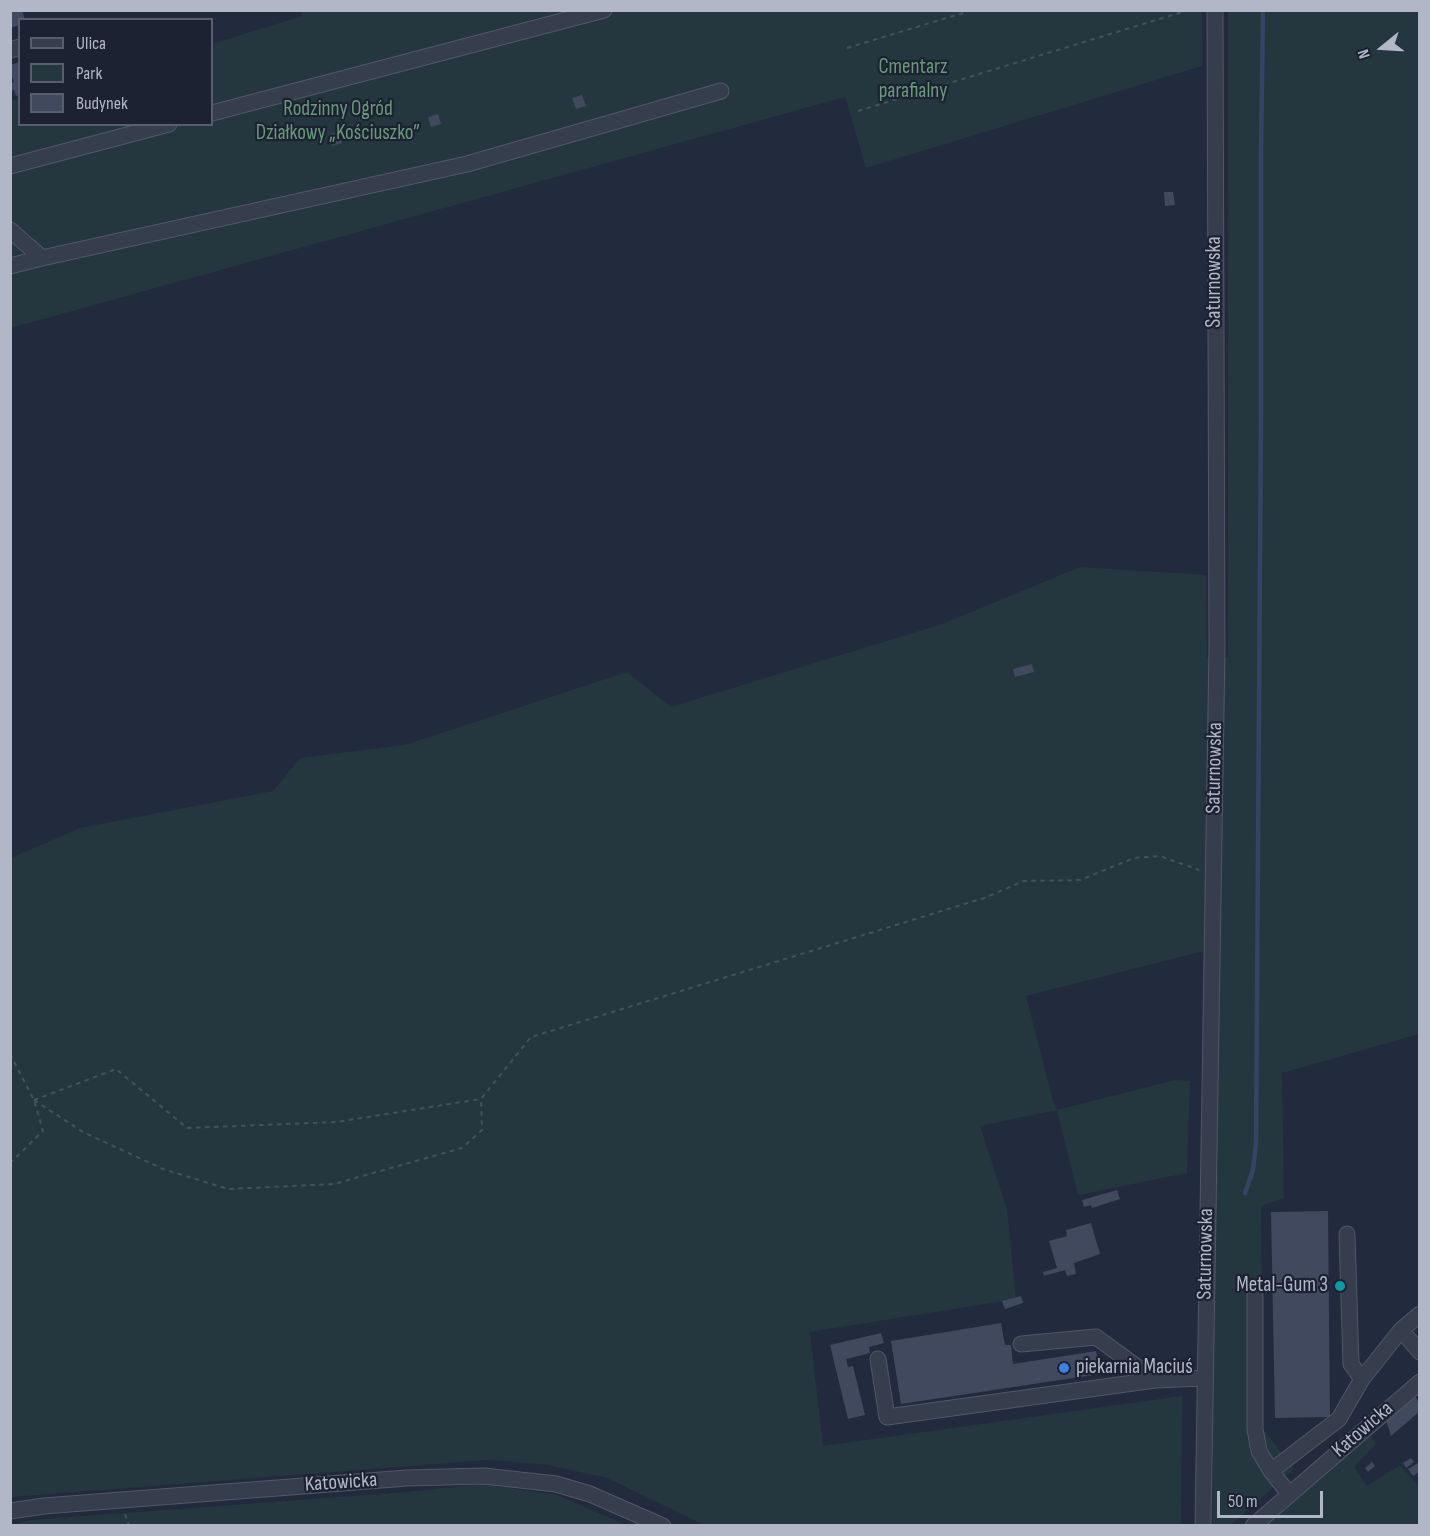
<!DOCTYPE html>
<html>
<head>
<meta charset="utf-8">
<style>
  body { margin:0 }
  #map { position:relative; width:1430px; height:1536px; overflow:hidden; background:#222a3d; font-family:"Sofia Sans Condensed",sans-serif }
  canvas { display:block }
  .frame { position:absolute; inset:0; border:12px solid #b2b7c8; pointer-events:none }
  .legend { position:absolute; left:18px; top:18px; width:195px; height:108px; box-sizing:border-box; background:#1c2232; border:2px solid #585e6e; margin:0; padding:8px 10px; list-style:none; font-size:18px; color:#b2b7c8 }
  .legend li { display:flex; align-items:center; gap:12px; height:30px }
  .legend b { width:30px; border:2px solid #585e6e }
  .north { position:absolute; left:1352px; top:18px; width:60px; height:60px; -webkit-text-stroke:4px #1c2232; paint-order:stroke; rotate:252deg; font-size:16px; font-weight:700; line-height:24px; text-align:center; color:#b2b7c8 }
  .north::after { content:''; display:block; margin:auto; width:21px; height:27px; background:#b2b7c8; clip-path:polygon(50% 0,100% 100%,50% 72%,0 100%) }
  .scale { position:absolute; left:1217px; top:1491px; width:106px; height:27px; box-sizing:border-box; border:3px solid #b2b7c8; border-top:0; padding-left:8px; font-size:18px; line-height:21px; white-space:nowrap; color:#b2b7c8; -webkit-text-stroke:4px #1c2232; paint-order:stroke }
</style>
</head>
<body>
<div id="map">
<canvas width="1430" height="1536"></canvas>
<div class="frame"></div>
<ul class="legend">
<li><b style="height:8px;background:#363d4d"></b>Ulica</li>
<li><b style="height:16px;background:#24373e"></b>Park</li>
<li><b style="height:16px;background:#41495f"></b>Budynek</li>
</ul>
<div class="north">N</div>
<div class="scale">50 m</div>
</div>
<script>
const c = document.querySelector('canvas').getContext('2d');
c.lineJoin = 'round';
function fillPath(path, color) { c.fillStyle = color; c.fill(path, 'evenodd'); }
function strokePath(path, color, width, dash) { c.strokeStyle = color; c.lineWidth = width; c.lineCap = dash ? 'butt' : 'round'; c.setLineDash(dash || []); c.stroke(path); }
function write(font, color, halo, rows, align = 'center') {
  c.font = font + ' "Sofia Sans Condensed",sans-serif'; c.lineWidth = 4.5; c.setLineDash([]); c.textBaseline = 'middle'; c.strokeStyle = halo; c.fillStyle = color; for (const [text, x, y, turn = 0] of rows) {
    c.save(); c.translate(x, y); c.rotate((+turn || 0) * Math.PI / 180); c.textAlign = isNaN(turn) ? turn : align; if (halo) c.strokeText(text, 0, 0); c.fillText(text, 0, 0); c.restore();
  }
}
fillPath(new Path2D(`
  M 301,11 L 1202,11 L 1202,66 L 866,168 L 845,97 L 11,328 L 11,101 L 19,99 L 20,124 L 212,124 L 212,44 L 302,16 Z
  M 1228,11 L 1419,11 L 1419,1034 L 1282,1073 L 1284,1198 L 1261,1206 L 1263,1429 L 1294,1469 L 1231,1525 L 1213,1525 L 1213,1378 L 1204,951 L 1026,996 L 1053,1101 L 1057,1110 L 1175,1080 L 1190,1081 L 1187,1173 L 1078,1195 L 1057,1110 L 980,1126 L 1007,1209 L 1016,1299 L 810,1332 L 823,1446 L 1182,1396 L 1181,1525 L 704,1525 L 607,1478 L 548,1465 L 488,1460 L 11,1497 L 11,858 L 80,828 L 273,791 L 300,758 L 405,745 L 627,672 L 671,707 L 942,624 L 1080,567 L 1206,575 L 1207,658 L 1228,657 Z
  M 1371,1436 L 1376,1444 L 1354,1467 L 1367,1486 L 1400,1465 L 1419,1486 L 1419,1525 L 1266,1525 Z
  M 480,1484 L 557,1495 L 626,1525 L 11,1525 L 30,1520 L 407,1492 Z`), '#24373e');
strokePath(new Path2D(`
  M 1245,1193 L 1253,1170 L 1256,1143 L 1261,416 L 1261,152 L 1263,10`), '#364364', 4.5);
fillPath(new Path2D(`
  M 10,10 L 22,10 L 25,20 L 20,20 L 20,25 L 10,28 Z
  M 20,62 L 20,95 L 16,96 L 14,90 L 10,91 L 10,83 L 14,82 L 12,77 L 10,77 L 10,65 Z
  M 582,95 L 586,106 L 576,109 L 572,98 Z
  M 438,114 L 441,124 L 431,127 L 428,117 Z
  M 338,132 L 342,143 L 332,146 L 328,135 Z
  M 1164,192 L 1173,192 L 1175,205 L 1165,206 Z
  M 1032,664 L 1034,672 L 1015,677 L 1013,669 Z
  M 1117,1190 L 1120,1199 L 1092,1208 L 1091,1205 L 1084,1207 L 1082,1200 Z
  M 1328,1211 L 1330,1417 L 1275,1418 L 1271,1212 Z
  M 1091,1223 L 1100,1254 L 1074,1263 L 1076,1274 L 1067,1276 L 1065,1270 L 1044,1276 L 1043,1272 L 1057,1268 L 1049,1241 L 1067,1236 L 1066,1230 Z
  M 1021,1296 L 1023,1303 L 1005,1309 L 1002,1301 Z
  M 1001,1323 L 1005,1345 L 1011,1345 L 1013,1364 L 1096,1351 L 1100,1374 L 901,1404 L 891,1341 Z
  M 881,1333 L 884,1343 L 869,1347 L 870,1353 L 846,1359 L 848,1367 L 853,1366 L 865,1415 L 848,1419 L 830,1345 Z
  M 1415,1396 L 1419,1403 L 1419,1412 L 1391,1436 L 1386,1420 Z
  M 1411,1458 L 1414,1462 L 1406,1468 L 1403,1463 Z
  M 1372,1462 L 1375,1466 L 1368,1472 L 1365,1468 Z
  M 1418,1463 L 1419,1472 L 1413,1476 L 1408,1469 Z`), '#41495f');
const minor = new Path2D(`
  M 10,50 L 20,47
  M 212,113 L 604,10
  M 10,166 L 169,124
  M 10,230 L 42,258 L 467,164 L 721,91
  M 10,266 L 42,258
  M 1347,1234 L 1351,1364 L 1362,1379 L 1401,1330 L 1420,1352
  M 1255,1296 L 1255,1429 L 1259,1451 L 1271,1471 L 1289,1494
  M 1401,1330 L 1420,1314
  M 1021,1344 L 1096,1337 L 1155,1380
  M 878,1359 L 887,1417 L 1155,1380 L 1204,1378
  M 1271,1471 L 1339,1419 L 1362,1379
  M 10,1511 L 44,1506 L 407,1478 L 484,1476 L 556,1484 L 590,1494 L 663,1526
  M 1203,1526 L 1217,648 L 1215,10
  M 1253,1526 L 1420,1382`);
strokePath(minor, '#525768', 17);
strokePath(new Path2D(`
  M 847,48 L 973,10
  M 858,111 L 1189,10
  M 10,1054 L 34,1100 L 43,1131 L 10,1163
  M 34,1100 L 83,1132 L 163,1169 L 228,1189 L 334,1184 L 462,1148 L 482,1130 L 481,1099 L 531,1037 L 984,898 L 1024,881 L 1080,880 L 1134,858 L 1160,856 L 1199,870
  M 34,1100 L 116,1069 L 187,1128 L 336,1122 L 481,1099
  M 125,1514 L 129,1526`), '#3f5358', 2, [4.5, 4.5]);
strokePath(minor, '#363d4d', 15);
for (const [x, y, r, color] of [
  [1340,1286,6,"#0f9aa8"],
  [1064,1368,6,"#3f7fe0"]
]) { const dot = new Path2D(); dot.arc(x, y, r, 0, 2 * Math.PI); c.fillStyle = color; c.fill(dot); strokePath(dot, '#1c2232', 2); }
write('21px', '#689a7a', '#1c2232', [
  ["Cmentarz",913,68],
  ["parafialny",913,92],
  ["Rodzinny Ogród",338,110],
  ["Działkowy „Kościuszko”",338,134]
]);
write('21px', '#b2b7c8', '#1c2232', [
  ["Saturnowska",1215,282,-90],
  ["Saturnowska",1215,768,-89],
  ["Saturnowska",1206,1254,-89],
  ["Katowicka",1363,1430,-41],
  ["Katowicka",341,1483,-4]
]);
write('21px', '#b2b7c8', '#1c2232', [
  ["Metal-Gum 3",1328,1286],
  ["piekarnia Maciuś",1076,1368,"left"]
], 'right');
</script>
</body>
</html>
